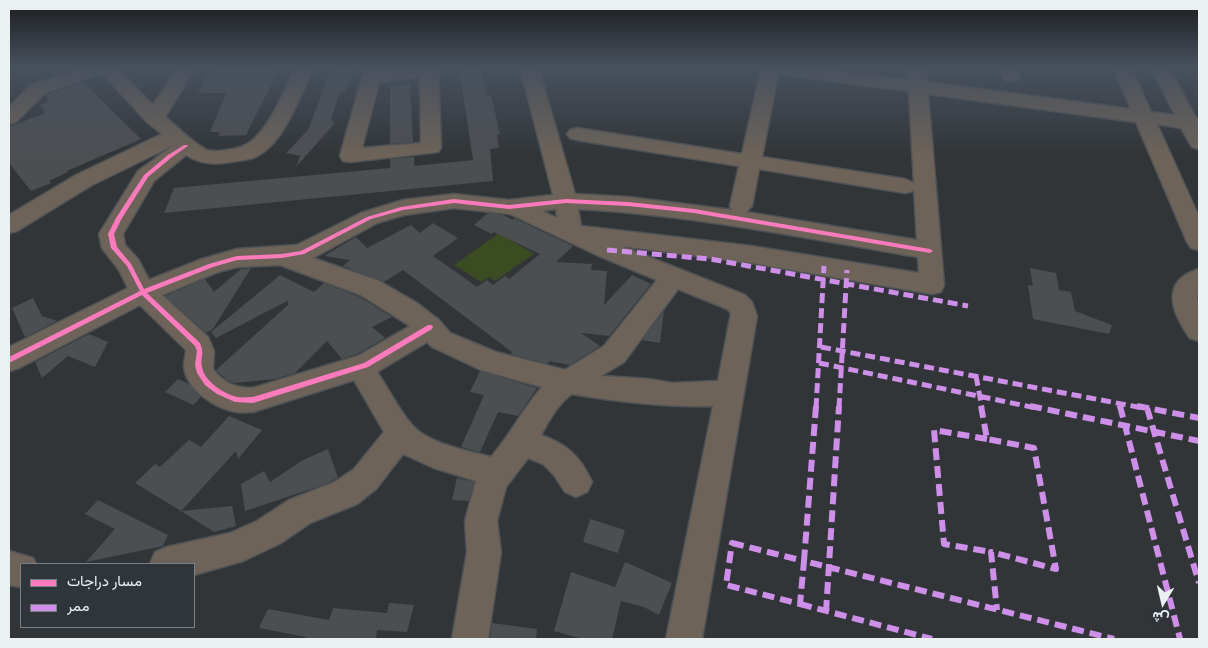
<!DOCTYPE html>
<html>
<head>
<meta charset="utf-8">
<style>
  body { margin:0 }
  #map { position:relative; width:1208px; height:648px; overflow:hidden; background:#313538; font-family:"Exo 2",Vazirmatn,sans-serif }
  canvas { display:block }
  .frame { position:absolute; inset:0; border:10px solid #ebf0f3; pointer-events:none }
  .legend { position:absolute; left:20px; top:563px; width:175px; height:65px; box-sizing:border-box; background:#2e353b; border:1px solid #7a8085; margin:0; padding:6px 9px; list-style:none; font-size:15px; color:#ebf0f3 }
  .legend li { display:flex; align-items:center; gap:10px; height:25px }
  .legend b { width:25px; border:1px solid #7a8085 }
  .north { position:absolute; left:1138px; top:578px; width:50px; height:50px; -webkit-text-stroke:4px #2e353b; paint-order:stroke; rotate:189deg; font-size:14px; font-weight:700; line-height:20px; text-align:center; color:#ebf0f3 }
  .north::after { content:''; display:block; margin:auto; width:18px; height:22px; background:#ebf0f3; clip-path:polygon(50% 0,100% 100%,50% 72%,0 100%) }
</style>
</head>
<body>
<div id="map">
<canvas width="1208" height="648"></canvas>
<div class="frame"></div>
<ul class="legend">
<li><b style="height:6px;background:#fd7abc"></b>مسار دراجات</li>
<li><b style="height:6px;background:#ce8fe9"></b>ممر</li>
</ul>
<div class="north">ش</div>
</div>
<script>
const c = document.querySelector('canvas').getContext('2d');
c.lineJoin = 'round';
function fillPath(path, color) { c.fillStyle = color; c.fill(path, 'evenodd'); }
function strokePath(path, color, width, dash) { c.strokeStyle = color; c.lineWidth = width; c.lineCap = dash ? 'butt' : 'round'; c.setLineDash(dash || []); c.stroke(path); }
fillPath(new Path2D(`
  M 499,233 L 534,254 L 495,281 L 490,277 L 481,282 L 454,265 Z`), '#3b4b22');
fillPath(new Path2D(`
  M 212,67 L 280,67 L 246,135 L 218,136 L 220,132 L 210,132 L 226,93 L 198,93 Z
  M 332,67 L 354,67 L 346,91 L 340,92 L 331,120 L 335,123 L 296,167 L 300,156 L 286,153 L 308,130 Z
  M 459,67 L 480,67 L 486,95 L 491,95 L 500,134 L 497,135 L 499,148 L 490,149 L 493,181 L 164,213 L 174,188 L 390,168 L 390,159 L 414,157 L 414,166 L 473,160 Z
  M 83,82 L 141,139 L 67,171 L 68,172 L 49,181 L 51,183 L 31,191 L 9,163 L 9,127 L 45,113 L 40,105 L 48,102 L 46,95 Z
  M 410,84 L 413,142 L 390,144 L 390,86 Z
  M 488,213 L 503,215 L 513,220 L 514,218 L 573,246 L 556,262 L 592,264 L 591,270 L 607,271 L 604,305 L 632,275 L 651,284 L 609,336 L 581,333 L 600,346 L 570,365 L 549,361 L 548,364 L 511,354 L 512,352 L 403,270 L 384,282 L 343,266 L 350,260 L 324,256 L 356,237 L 367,248 L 411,225 L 420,233 L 433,223 L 458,238 L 433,256 L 477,287 L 487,280 L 493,285 L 505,276 L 509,279 L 540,254 L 494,232 L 492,234 L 474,225 Z
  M 251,268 L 213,329 L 206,333 L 165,296 L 205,279 L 214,292 L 241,269 Z
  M 1030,268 L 1056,273 L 1059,290 L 1071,292 L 1075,311 L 1112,325 L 1109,334 L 1033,319 L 1028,285 L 1033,286 Z
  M 280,275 L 314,292 L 324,283 L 360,297 L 392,317 L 372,327 L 385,338 L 357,354 L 342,359 L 327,341 L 295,373 L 275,379 L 234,383 L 227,380 L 216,370 L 289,304 L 287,301 L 216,338 L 211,332 Z
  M 33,298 L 42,316 L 57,321 L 25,337 L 12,308 Z
  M 664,311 L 660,343 L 642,340 Z
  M 89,334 L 108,342 L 95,367 L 68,356 L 42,378 L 35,362 Z
  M 480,371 L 537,388 L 518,416 L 498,412 L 480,452 L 461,447 L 484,395 L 470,392 Z
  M 178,379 L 189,384 L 201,397 L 193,405 L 165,392 Z
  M 229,416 L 262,430 L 238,459 L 236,451 L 181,511 L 135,483 L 155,464 L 160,467 L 189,440 L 201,447 Z
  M 328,449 L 338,478 L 323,485 L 245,511 L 241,484 L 264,471 L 270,482 L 303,460 Z
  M 457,478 L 474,482 L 469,501 L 452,500 Z
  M 98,500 L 168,535 L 163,546 L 86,562 L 115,529 L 85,514 Z
  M 232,506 L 236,526 L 214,532 L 181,511 Z
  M 590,519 L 625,530 L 618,553 L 583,542 Z
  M 625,562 L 672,583 L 659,615 L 644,607 L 621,601 L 612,639 L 583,639 L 554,631 L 571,572 L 615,587 Z
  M 389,603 L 414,605 L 407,632 L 377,630 L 376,639 L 305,639 L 306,637 L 259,628 L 268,609 L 329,620 L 333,608 L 387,613 Z
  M 492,623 L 537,629 L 536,639 L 490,639 Z`), '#4c4f52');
const minor = new Path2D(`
  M 86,67 L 116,67 L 153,105 L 178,67 L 196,67 L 165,117 C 178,127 193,143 207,150 C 213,152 219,151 226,150 C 230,149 236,149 241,147 C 267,138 284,90 296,67 L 314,67 C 300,95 284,146 253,158 C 246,160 238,161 230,162 C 214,165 200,164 186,155 L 154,181 L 123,234 L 125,245 L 138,259 L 149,280 L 202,259 L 237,249 L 297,245 L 361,213 L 403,200 L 454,194 L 509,200 L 553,195 L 520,67 L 538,67 L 575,194 L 628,197 L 732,210 L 730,206 L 739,166 L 577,140 L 570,138 L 567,134 L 570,130 L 577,128 L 742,154 L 761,69 L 759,67 L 807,67 L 909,80 L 908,67 L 926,67 L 927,82 L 1131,109 L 1113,67 L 1131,67 L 1151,112 L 1175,115 L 1151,67 L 1169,67 L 1196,118 L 1199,118 L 1199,149 L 1192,147 L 1181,128 L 1157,124 L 1199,217 L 1199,250 L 1191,248 L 1187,242 L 1136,122 L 928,94 L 944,285 L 941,292 L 932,294 L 751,263 L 621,246 L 745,295 L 752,302 L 757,316 L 702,639 L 666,639 L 713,406 C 666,407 618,402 572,394 C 558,403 549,421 541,435 C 568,445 580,456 592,482 L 587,492 L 576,497 L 565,492 L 554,475 L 543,464 L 528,458 L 506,487 L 497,521 L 501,552 L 488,639 L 452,639 L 467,552 L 465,521 L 476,481 L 434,468 L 403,454 L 376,489 L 357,504 L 310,523 L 281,543 L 243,561 L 194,575 L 194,564 L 150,564 L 155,552 L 167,547 L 230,533 L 257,521 L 289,500 L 335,482 L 354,469 L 384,432 L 354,380 L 253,412 C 248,412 242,413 237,412 C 216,409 186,390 184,366 C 184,361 186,355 186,350 L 140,305 L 19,368 L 9,371 L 9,347 L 128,288 L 119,270 L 102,248 L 99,234 L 138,171 L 174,145 L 92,185 L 17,231 L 9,233 L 9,215 L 76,175 L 162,134 L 147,122 L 102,73 L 45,93 L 16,122 L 9,124 L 9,107 L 31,85 ZM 778,74 L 909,91 L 914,183 L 905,179 L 762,157 ZM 759,169 L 905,193 L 913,191 L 914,188 L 917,240 L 746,212 L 752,206 ZM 454,208 L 510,214 L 599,256 L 657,280 L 604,346 L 565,370 L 496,352 L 450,333 L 439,320 L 417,303 L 379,281 L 313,258 L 377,223 L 404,215 ZM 556,209 L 557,218 L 542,211 ZM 578,209 C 693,215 805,238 918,257 L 919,273 L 751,246 L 581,226 ZM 280,265 L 361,295 L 410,326 L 358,356 L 253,388 C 236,388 223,383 213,369 L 214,351 L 208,337 L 162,295 L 218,272 L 237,267 ZM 678,289 L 727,309 L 731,313 L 718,381 L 672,383 L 649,379 L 601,376 L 624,362 ZM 427,342 L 432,347 L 481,370 L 542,387 C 523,409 510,435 491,457 C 469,451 429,444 413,426 C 400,412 390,391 379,375 L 377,372 Z
  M 365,67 L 383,67 L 382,70 L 438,67 L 441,148 L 438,152 L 350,162 L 343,161 L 340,156 ZM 420,77 L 421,143 L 362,148 L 379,82 Z
  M 1001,67 L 1019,67 L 1020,76 L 1017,80 L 1011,81 L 1005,80 L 1002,76 Z
  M 1199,269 L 1199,291 L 1197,296 L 1199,310 L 1199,341 L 1190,338 C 1172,313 1159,281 1199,269 Z
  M 9,551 L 33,558 L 36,564 L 21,564 L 21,587 L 9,585 Z`);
strokePath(minor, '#505355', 3);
fillPath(minor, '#6d6359');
strokePath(new Path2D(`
  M 607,250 L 710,259 L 968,306
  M 821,347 L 1143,408
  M 819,363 L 1036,408
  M 976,376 L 982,408
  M 1119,403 L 1120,408
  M 816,408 L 824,266
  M 839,408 L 847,270`), '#ce8fe9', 5, [10, 5]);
strokePath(new Path2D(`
  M 816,406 L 804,561 L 1114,639
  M 981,406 L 987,439 L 1034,448 L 1056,569 L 991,552 L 997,610
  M 1030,406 L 1199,441
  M 1120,406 L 1180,639
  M 1137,406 L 1199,418
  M 1147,408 L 1199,583
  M 987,439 L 934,430 L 944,544 L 991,552
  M 732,543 L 804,561 L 800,604 L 726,585 Z
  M 800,604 L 932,639
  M 826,612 L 839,406`), '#ce8fe9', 6, [12, 6]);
fillPath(new Path2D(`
  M 184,145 L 188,145 L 188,146 L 172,157 L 148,177 L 122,218 L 114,234 L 117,247 L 131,264 L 144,289 L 209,264 L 237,256 L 282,254 L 301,251 L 367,217 L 401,207 L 454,199 L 509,205 L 566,199 L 628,202 L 694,209 L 930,249 L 933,251 L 930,253 L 694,213 L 628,206 L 566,203 L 509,209 L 454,203 L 403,210 L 371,219 L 304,254 L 282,258 L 237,260 L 213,267 L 147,293 L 200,343 C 205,355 200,357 202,367 C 204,381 224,394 237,397 C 242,398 248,397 253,397 L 364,363 L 428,325 L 432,325 L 433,327 L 432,329 L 368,367 L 253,403 L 235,402 L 217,394 L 205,385 L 197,373 L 195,365 L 197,351 L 195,346 L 142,295 L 9,363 L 9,357 L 140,291 L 127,266 L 111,248 L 108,234 L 116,218 L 144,175 L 168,155 Z`), '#fd7abc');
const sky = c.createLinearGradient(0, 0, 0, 157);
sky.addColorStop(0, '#1b1d1f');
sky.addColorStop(0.43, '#48515e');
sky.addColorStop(1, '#48515e00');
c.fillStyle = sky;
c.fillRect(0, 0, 1208, 157);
</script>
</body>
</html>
